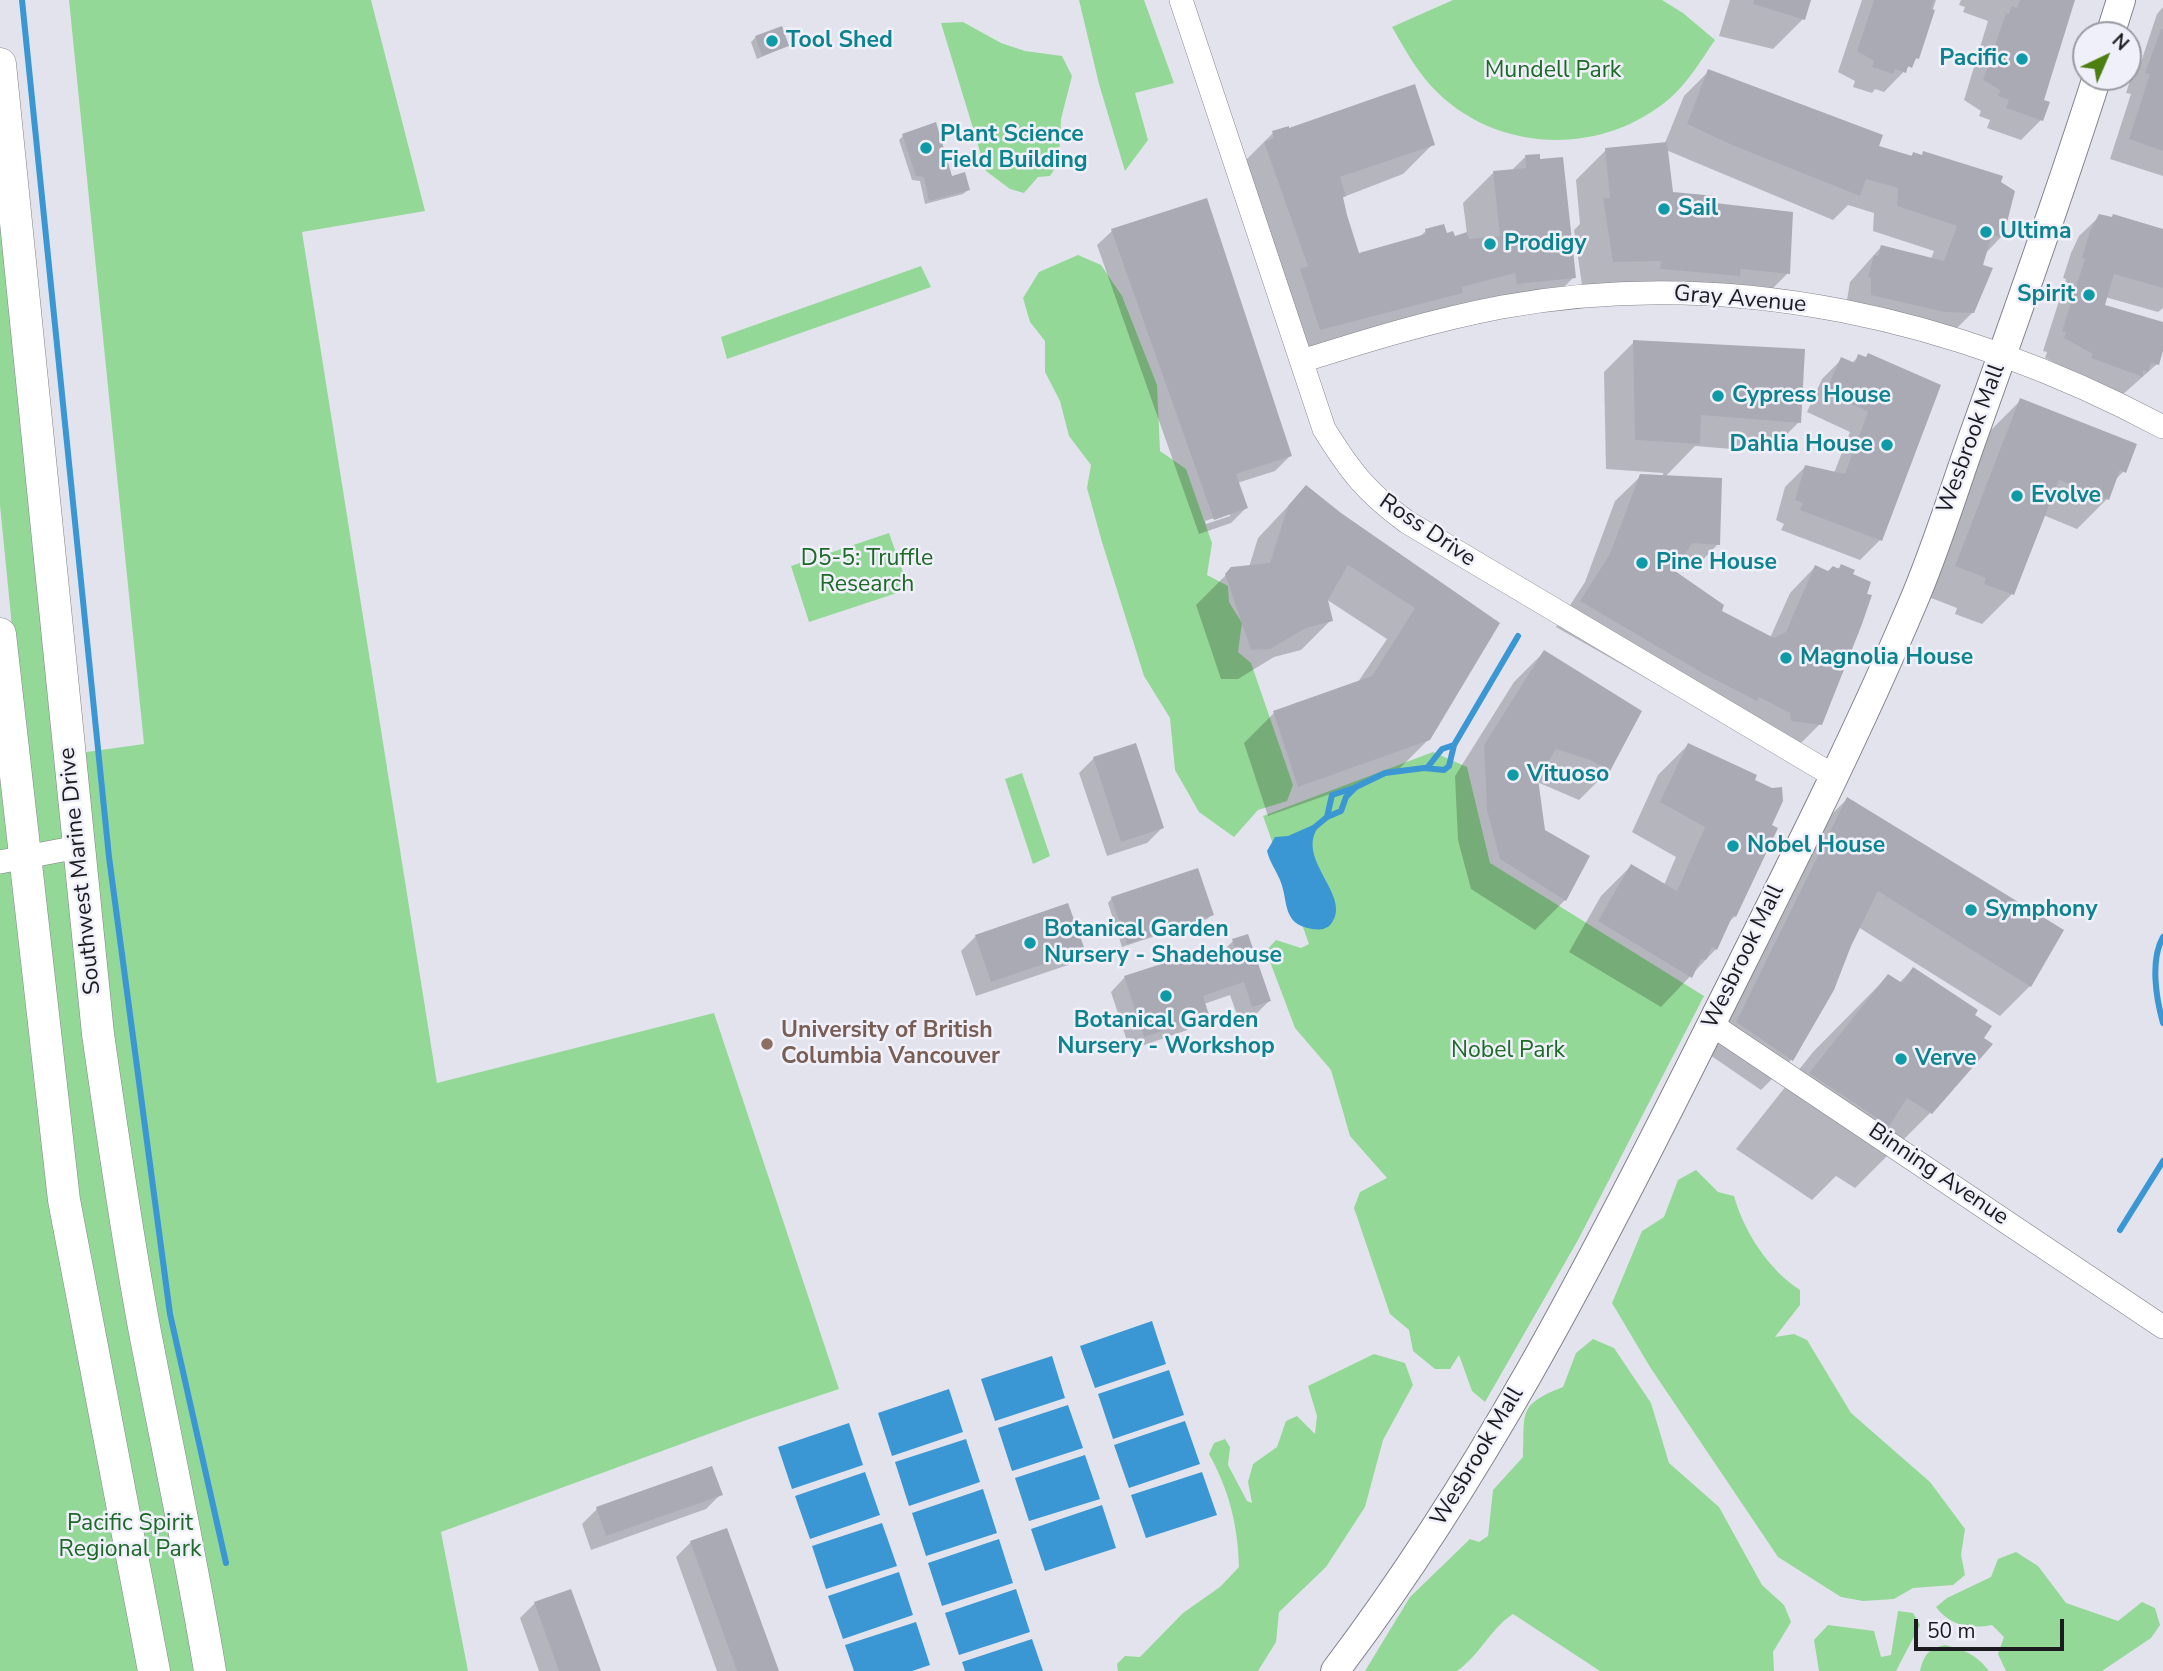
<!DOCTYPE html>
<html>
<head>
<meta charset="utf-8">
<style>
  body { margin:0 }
  #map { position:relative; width:2163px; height:1671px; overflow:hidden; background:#e3e3ee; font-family:"Nunito Sans",sans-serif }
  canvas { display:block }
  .north { position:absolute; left:2072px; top:21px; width:70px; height:70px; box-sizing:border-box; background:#f0f0fb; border:2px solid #9b9ba3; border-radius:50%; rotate:44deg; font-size:19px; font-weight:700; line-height:28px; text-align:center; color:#1c1c20 }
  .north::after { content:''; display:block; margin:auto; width:24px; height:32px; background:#4d7f10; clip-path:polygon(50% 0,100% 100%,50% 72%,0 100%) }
  .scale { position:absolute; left:1914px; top:1619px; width:150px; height:32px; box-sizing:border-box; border:4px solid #1c1c20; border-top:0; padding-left:9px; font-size:21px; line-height:24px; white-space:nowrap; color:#1c1c20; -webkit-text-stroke:5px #f0f0fb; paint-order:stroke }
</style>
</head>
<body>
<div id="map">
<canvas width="2163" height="1671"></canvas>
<div class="north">N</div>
<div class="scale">50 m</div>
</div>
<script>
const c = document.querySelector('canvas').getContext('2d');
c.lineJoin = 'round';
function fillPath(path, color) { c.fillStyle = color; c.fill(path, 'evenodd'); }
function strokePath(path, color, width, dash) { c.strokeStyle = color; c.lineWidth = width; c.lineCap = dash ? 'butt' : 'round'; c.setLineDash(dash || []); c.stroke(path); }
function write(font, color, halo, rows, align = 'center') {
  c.font = font + ' "Nunito Sans",sans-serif'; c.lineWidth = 5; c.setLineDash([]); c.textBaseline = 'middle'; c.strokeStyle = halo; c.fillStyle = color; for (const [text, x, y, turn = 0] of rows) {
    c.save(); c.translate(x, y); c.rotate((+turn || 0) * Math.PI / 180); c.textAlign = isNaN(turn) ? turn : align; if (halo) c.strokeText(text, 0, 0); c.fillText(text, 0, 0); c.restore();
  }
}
fillPath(new Path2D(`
  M 69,0 L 371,0 L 425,211 L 302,232 L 437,1083 L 714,1013 L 839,1389 L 752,1418 L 441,1532 L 468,1671 L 0,1671 L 0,763 L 25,759 L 0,505 L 0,181 L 58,756 L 144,744 Z
  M 1079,0 L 1144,0 L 1174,83 L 1135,93 L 1148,140 L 1125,171 L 1099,84 Z
  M 1453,0 L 1662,0 L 1683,13 L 1715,40 C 1701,60 1688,83 1669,99 C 1603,155 1501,154 1438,93 C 1418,74 1406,51 1392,27 Z
  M 963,22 L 1001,43 L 1025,51 L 1062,56 L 1072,76 L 1061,119 L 1059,162 L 1050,176 L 1038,177 L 1024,193 L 1010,189 L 986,171 L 941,23 Z
  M 1078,255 L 1101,265 L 1122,296 L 1157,385 L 1160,451 L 1186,469 L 1212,543 L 1207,575 L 1228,586 L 1229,602 L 1242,623 L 1238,652 L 1251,663 L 1293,785 L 1287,801 L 1258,810 L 1234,837 L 1199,812 L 1175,770 L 1170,718 L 1144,676 L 1102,542 L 1087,488 L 1091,465 L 1069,436 L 1060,401 L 1045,372 L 1045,341 L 1030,322 L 1023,298 L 1039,272 Z
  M 921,266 L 931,287 L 727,359 L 721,337 Z
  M 889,533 L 909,589 L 809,622 L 791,566 Z
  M 1433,752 L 1467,767 L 1490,863 L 1704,996 L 1578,1240 L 1485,1402 L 1472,1391 L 1459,1355 L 1450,1369 L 1435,1369 L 1413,1351 L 1409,1330 L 1390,1314 L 1354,1208 L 1360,1192 L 1387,1178 L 1350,1136 L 1331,1070 L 1295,1028 L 1266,951 L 1276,940 L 1301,948 L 1309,944 L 1263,816 Z
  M 1022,773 L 1050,856 L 1033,864 L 1005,779 Z
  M 1696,1170 L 1718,1192 L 1734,1196 C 1744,1232 1769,1270 1800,1290 L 1800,1305 L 1775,1337 L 1794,1334 L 1807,1340 L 1851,1413 L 1930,1482 L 1965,1529 L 1961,1555 L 1965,1575 L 1953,1585 L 1913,1588 L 1894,1599 L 1863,1601 L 1841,1597 L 1778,1557 L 1650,1367 L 1612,1303 L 1642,1231 L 1664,1217 L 1678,1180 Z
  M 1593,1339 L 1614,1348 L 1651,1403 L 1669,1463 L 1719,1507 L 1762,1585 L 1784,1605 L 1791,1622 L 1773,1652 L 1774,1671 L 1600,1671 L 1513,1614 C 1490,1629 1480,1655 1457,1671 L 1365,1671 L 1410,1597 L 1470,1539 L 1479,1542 L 1488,1536 L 1493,1490 L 1523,1457 C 1525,1412 1517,1405 1563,1387 L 1576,1353 Z
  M 1374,1354 L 1405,1363 L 1413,1385 L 1383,1440 L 1365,1507 L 1326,1567 L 1279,1612 L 1276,1642 L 1258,1671 L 1118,1671 L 1117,1664 L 1125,1656 L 1140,1657 L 1183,1613 L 1220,1587 L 1239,1567 C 1238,1525 1229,1490 1209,1454 L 1214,1443 L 1225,1439 L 1230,1447 L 1228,1465 L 1247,1501 L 1252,1503 L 1248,1482 L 1253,1464 L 1277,1447 L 1286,1421 L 1297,1416 L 1315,1434 L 1317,1416 L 1308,1386 Z
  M 2016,1552 L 2038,1566 L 2066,1603 L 2118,1621 L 2142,1602 L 2155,1608 L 2160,1625 L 2151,1638 L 2102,1671 L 2006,1671 L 1998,1654 L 2004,1637 L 1992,1625 C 1970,1629 1950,1626 1936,1607 L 1947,1598 L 1991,1577 L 1998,1559 Z
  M 1898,1611 L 1913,1613 L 1920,1625 L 1896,1671 L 1819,1671 L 1814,1640 L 1828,1625 L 1874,1631 L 1881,1657 L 1891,1655 Z
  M 1945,1645 C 1965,1650 1977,1655 1989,1671 L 1920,1671 C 1924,1655 1928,1649 1945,1645 Z`), '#94d897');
fillPath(new Path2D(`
  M 1313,825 L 1317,829 C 1297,861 1353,897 1331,924 C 1326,930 1319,930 1312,929 C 1281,924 1289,901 1280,880 C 1276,870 1270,863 1267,851 L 1275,837 L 1288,836 Z
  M 1152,1321 L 1166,1364 L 1095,1388 L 1080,1346 Z
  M 1052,1356 L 1065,1398 L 995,1421 L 981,1379 Z
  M 1169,1370 L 1184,1415 L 1113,1439 L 1098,1394 Z
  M 949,1389 L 963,1432 L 892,1456 L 878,1413 Z
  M 1068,1405 L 1083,1448 L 1012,1471 L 998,1428 Z
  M 1185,1421 L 1200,1464 L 1129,1488 L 1114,1445 Z
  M 849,1423 L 863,1465 L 792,1489 L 778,1447 Z
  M 966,1439 L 980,1482 L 909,1506 L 895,1462 Z
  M 1085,1455 L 1100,1499 L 1029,1521 L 1015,1478 Z
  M 865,1472 L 880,1515 L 810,1539 L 795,1496 Z
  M 1202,1472 L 1217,1515 L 1146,1538 L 1131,1495 Z
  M 983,1489 L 997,1533 L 926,1556 L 912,1513 Z
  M 1102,1505 L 1116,1548 L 1045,1571 L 1031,1529 Z
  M 882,1523 L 897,1566 L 826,1589 L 812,1546 Z
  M 999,1539 L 1013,1583 L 942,1606 L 928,1563 Z
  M 899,1572 L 913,1615 L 843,1639 L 828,1596 Z
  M 1016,1589 L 1030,1632 L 959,1655 L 945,1613 Z
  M 916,1622 L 930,1665 L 912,1671 L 854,1671 L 845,1645 Z
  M 1032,1639 L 1043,1671 L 965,1671 L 962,1662 Z`), '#3a97d3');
fillPath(new Path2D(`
  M 1730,0 L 1809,0 L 1803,19 L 1773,49 L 1719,36 Z
  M 1862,0 L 1936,0 L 1917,58 L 1884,92 L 1875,89 L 1872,93 L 1853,87 L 1855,81 L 1838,72 Z
  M 1961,0 L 2074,0 L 2042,101 L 2041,120 L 2021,140 L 1987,128 L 1990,120 L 1979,116 L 1981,111 L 1964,100 L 1988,21 L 1963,12 L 1965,7 L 1959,5 Z
  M 2163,7 L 2163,176 L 2110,159 L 2131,94 L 2126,93 L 2131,78 L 2138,71 L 2157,14 Z
  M 756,37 L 787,46 L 757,59 L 751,42 Z
  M 1709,71 L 1877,147 L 1910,157 L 1913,154 L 2001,237 L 1984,255 L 1973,312 L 1948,337 L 1845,312 L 1850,282 L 1881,247 L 1931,259 L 1934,251 L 1873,231 L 1874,213 L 1848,205 L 1833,220 L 1666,150 L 1671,194 L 1713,205 L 1788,273 L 1758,303 L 1583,292 L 1574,230 L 1580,224 L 1576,180 L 1606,150 L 1665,143 L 1684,96 Z
  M 1273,133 L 1433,144 L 1403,174 L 1341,198 L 1358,255 L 1418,238 L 1426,231 L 1453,238 L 1467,234 L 1463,203 L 1493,173 L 1511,171 L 1525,157 L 1574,277 L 1544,307 L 1290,359 L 1243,163 Z
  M 903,136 L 951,178 L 968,190 L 963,194 L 925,204 L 920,181 L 912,180 L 899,140 Z
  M 2100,216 L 2110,219 L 2113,216 L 2163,230 L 2163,308 L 2158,312 L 2105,297 L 2102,306 L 2157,364 L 2121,396 L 2045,358 L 2047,352 L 2043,351 L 2066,279 L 2063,278 L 2071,253 L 2079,236 Z
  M 1112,231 L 1290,456 L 1275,471 L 1237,483 L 1246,508 L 1231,523 L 1199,534 L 1097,245 ZM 1230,513 L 1230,516 L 1206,524 L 1205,521 Z
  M 1634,342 L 1799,422 L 1769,452 L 1695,446 L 1665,477 L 1718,544 L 1693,570 L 1674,569 L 1672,572 L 1719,612 L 1770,638 L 1790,593 L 1815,567 L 1828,573 L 1842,566 L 1820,724 L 1794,750 L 1730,726 L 1556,627 L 1585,582 L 1615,501 L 1641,476 L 1663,477 L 1663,473 L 1606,469 L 1604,372 Z
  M 1859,356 L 1865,359 L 1880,540 L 1860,560 L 1781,530 L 1784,524 L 1776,520 L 1785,487 L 1805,467 L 1834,473 L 1850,432 L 1807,412 L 1822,379 L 1842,359 L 1852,363 Z
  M 2021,400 L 2124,471 L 2114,481 L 2107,499 L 2077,529 L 2043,515 L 2012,594 L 1982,624 L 1955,614 L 1957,608 L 1926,596 L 1991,430 Z
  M 1306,487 L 1340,515 L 1498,623 L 1429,739 L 1398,770 L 1268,816 L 1244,743 L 1274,713 L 1358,682 L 1387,639 L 1326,599 L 1331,620 L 1301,650 L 1274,657 L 1238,679 L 1221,679 L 1196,605 L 1232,569 L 1249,567 L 1258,538 Z
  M 1544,652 L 1609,770 L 1579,800 L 1537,782 L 1543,831 L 1565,900 L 1535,930 L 1471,889 L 1458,840 L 1455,776 L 1514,682 Z
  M 1688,745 L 1753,781 L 1735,916 L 1727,924 L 1716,949 L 1661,1007 L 1569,952 L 1601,896 L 1631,866 L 1664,885 L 1676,857 L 1632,832 L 1658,775 Z
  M 1094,758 L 1162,828 L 1147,843 L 1107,856 L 1079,773 Z
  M 1847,799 L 2030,986 L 2000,1016 L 1858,927 L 1832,989 L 1791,1060 L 1761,1090 L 1707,1053 L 1817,829 Z
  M 1112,898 L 1212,915 L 1207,919 L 1122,947 L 1108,903 Z
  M 976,936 L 1083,950 L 1068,965 L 976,996 L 961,951 Z
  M 1233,941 L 1269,1001 L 1255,1015 L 1239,1020 L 1230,995 L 1204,1004 L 1207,1014 L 1193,1028 L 1130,1050 L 1111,992 L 1124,978 L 1188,957 L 1191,964 L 1219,955 Z
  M 1913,969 L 1930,1113 L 1855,1188 L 1836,1176 L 1812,1200 L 1736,1149 L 1813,1052 L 1888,976 L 1899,983 Z
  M 721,1494 L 706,1509 L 591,1550 L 582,1524 L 597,1509 Z
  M 691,1542 L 777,1671 L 717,1671 L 676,1557 Z
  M 535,1603 L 599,1671 L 539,1671 L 520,1618 Z`), '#0003');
strokePath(new Path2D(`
  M 22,0 L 109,857 L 170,1314 L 226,1563
  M 1427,768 L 1442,749 L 1454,745
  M 1327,817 L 1332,795 L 1354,788
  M 1315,827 L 1327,817 L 1341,811 L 1346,797 L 1356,787 L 1385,773 L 1424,768 L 1444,770 L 1449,766 L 1454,745 L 1518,636
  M 2163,937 C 2150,960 2156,998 2163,1023
  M 2120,1230 L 2163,1161`), '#3a97d3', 6);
fillPath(new Path2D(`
  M 1754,0 L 1811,0 L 1805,20 L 1753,4 Z
  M 1874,0 L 1934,0 L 1931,9 L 1935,10 L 1919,59 L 1916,58 L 1912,68 L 1908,66 L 1906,73 L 1895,69 L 1893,74 L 1872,67 L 1874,61 L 1857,51 Z
  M 2020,0 L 2075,0 L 2044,100 L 2050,102 L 2043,121 L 2006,108 L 2009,100 L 1998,96 L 2000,90 L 1983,80 L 2006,13 L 2009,14 L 2012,6 L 2017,8 Z
  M 782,26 L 789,46 L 762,56 L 755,36 Z
  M 2161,29 L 2163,29 L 2163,151 L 2129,139 L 2150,74 L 2145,73 Z
  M 1708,69 L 1883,135 L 1879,146 L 1912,156 L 1913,152 L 1922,155 L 1923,151 L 2003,176 L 2001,182 L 2015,191 L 2003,238 L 1992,235 L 1983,265 L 1993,268 L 1974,313 L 1944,312 L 1871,295 L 1871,278 L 1868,277 L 1874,255 L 1878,256 L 1881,245 L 1944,261 L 1957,226 L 1897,206 L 1898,188 L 1866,179 L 1860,196 L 1732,145 L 1687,124 Z
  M 1415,84 L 1435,145 L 1340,177 L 1346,196 L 1343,197 L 1347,215 L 1359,253 L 1426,234 L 1425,229 L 1444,224 L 1447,233 L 1453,231 L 1455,236 L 1467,232 L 1469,239 L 1500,236 L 1493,171 L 1526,168 L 1525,155 L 1540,154 L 1540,159 L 1563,157 L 1576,278 L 1517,284 L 1515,273 L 1462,287 L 1463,293 L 1320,330 L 1300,269 L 1308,266 L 1264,142 L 1274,138 L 1272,131 L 1289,126 L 1289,128 Z
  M 936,122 L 952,176 L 965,172 L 970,190 L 929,201 L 924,177 L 916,176 L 902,134 Z
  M 1667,142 L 1673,192 L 1716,196 L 1715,203 L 1793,212 L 1790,274 L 1741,269 L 1740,276 L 1660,269 L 1661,261 L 1613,262 L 1603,198 L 1610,198 L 1605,148 Z
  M 1207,198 L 1292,456 L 1236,474 L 1248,508 L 1214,520 L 1111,229 Z
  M 2099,214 L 2112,217 L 2113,214 L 2163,229 L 2163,288 L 2114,274 L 2105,305 L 2163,322 L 2163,351 L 2159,365 L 2151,363 L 2148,372 L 2143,370 L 2143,377 L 2091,358 L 2093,354 L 2064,338 L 2066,332 L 2062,331 L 2085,259 L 2082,258 L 2090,231 Z
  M 1633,340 L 1805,349 L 1801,423 L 1701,415 L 1700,444 L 1635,440 Z
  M 1868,353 L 1941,385 L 1882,541 L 1800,510 L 1803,503 L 1795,500 L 1805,465 L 1845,474 L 1868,412 L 1826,391 L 1841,357 L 1855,363 L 1858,354 L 1866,357 Z
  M 2020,398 L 2137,444 L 2126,473 L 2120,470 L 2109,500 L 2059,480 L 2014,595 L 1984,584 L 1986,578 L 1955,566 Z
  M 1640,474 L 1722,478 L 1720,545 L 1692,543 L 1675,571 L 1724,605 L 1722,611 L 1774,638 L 1786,632 L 1815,565 L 1828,571 L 1833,566 L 1839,569 L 1841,564 L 1855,570 L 1853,574 L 1871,582 L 1867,594 L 1872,595 L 1862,624 L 1822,725 L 1791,721 L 1790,713 L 1759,697 L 1757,701 L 1704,674 L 1580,601 L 1610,554 Z
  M 1306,485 L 1341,513 L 1500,623 L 1430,740 L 1298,787 L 1273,711 L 1372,676 L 1415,608 L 1348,565 L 1328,600 L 1333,621 L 1306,628 L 1270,649 L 1251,650 L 1225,574 L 1231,567 L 1270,563 L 1288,506 Z
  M 1544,650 L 1642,711 L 1610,771 L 1590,760 L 1556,749 L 1538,779 L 1545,830 L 1590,856 L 1566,901 L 1500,859 L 1487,810 L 1484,745 Z
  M 1136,743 L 1164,828 L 1121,842 L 1093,757 Z
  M 1688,743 L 1757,775 L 1755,780 L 1772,788 L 1782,787 L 1783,801 L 1772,825 L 1778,828 L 1736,917 L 1733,915 L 1717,950 L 1712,947 L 1706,960 L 1701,959 L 1692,978 L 1598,921 L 1631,864 L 1677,891 L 1705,827 L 1660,802 Z
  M 1847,797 L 2064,930 L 2031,987 L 1878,891 L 1851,946 L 1834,990 L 1793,1061 L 1736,1022 Z
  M 1198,868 L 1214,915 L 1127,944 L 1111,897 Z
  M 1068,903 L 1085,950 L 991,982 L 975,935 Z
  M 1248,934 L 1271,1001 L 1252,1007 L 1244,982 L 1203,996 L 1209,1015 L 1144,1037 L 1124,976 L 1189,955 L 1192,962 L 1235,948 L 1232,939 Z
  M 1913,967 L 1978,1010 L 1975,1015 L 1992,1026 L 1984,1038 L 1993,1044 L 1932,1114 L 1907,1098 L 1889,1126 L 1809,1073 L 1888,974 L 1902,983 Z
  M 712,1466 L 723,1495 L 606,1536 L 596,1507 Z
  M 727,1528 L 779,1671 L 737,1671 L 690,1541 Z
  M 571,1589 L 601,1671 L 559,1671 L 534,1602 Z`), '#aaaab4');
const minor = new Path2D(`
  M 1181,0 L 1324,429 C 1350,471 1366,492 1407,522 L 1834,776
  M 1302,361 C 1368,340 1434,320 1502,307 C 1730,265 1961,319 2163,427
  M 0,862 L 78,847
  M 1711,1024 L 2163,1327`);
const tertiary = new Path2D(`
  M 2110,35 L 2121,0
  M 1335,1671 C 1479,1481 1589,1269 1695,1057 C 1769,908 1846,760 1911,607 C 1936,550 1954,489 1975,431 C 2017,314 2059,196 2097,77`);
const secondary = new Path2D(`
  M 0,64 L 98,1034 C 112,1132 126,1230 144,1327 C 166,1442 191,1556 210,1671
  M 0,634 L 64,1200 L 154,1671`);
strokePath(minor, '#82828c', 24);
strokePath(tertiary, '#82828c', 30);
strokePath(secondary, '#82828c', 33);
strokePath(minor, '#fff', 23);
strokePath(tertiary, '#fff', 28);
strokePath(secondary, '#fff', 32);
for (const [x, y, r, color] of [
  [772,41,7,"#0f9aa8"],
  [2022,59,7,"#0f9aa8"],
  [926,148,7,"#0f9aa8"],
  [1664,209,7,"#0f9aa8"],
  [1986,232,7,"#0f9aa8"],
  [1490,244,7,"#0f9aa8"],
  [2089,295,7,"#0f9aa8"],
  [1718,396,7,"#0f9aa8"],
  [1887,445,7,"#0f9aa8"],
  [2017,496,7,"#0f9aa8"],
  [1642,563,7,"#0f9aa8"],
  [1786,658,7,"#0f9aa8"],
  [1513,775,7,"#0f9aa8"],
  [1733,846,7,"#0f9aa8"],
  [1971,910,7,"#0f9aa8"],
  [1030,943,7,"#0f9aa8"],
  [1166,996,7,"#0f9aa8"],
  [767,1044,7,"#8d6e63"],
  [1901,1059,7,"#0f9aa8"]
]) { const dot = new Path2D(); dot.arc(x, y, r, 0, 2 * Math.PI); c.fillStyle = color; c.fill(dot); strokePath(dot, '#f0f0fb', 2.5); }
write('bold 23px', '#0d838f', '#f0f0fb', [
  ["Tool Shed",786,41],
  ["Pacific",2008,59,"right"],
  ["Plant Science",940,135],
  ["Field Building",940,161],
  ["Sail",1678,209],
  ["Ultima",2000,232],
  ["Prodigy",1504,244],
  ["Spirit",2075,295,"right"],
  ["Cypress House",1732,396],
  ["Dahlia House",1873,445,"right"],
  ["Evolve",2031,496],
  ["Pine House",1656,563],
  ["Magnolia House",1800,658],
  ["Vituoso",1527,775],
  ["Nobel House",1747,846],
  ["Symphony",1985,910],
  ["Botanical Garden",1044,930],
  ["Nursery - Shadehouse",1044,956],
  ["Botanical Garden",1166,1021,"center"],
  ["Nursery - Workshop",1166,1047,"center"],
  ["Verve",1915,1059]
], 'left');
write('23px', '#1d6927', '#f0f0fb', [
  ["Mundell Park",1553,71],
  ["D5-5: Truffle",867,559],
  ["Research",867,585],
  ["Nobel Park",1508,1051],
  ["Pacific Spirit",130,1524],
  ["Regional Park",130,1550]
]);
write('23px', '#1c1c20', '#f0f0fb', [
  ["Gray Avenue",1740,300,5],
  ["Wesbrook Mall",1972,439,-70],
  ["Ross Drive",1427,531,34],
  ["Southwest Marine Drive",81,871,-96],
  ["Wesbrook Mall",1744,957,-64],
  ["Binning Avenue",1938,1175,34],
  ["Wesbrook Mall",1478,1457,-59]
]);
write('bold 23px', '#785e54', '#f0f0fb', [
  ["University of British",781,1031],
  ["Columbia Vancouver",781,1057]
], 'left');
</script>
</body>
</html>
